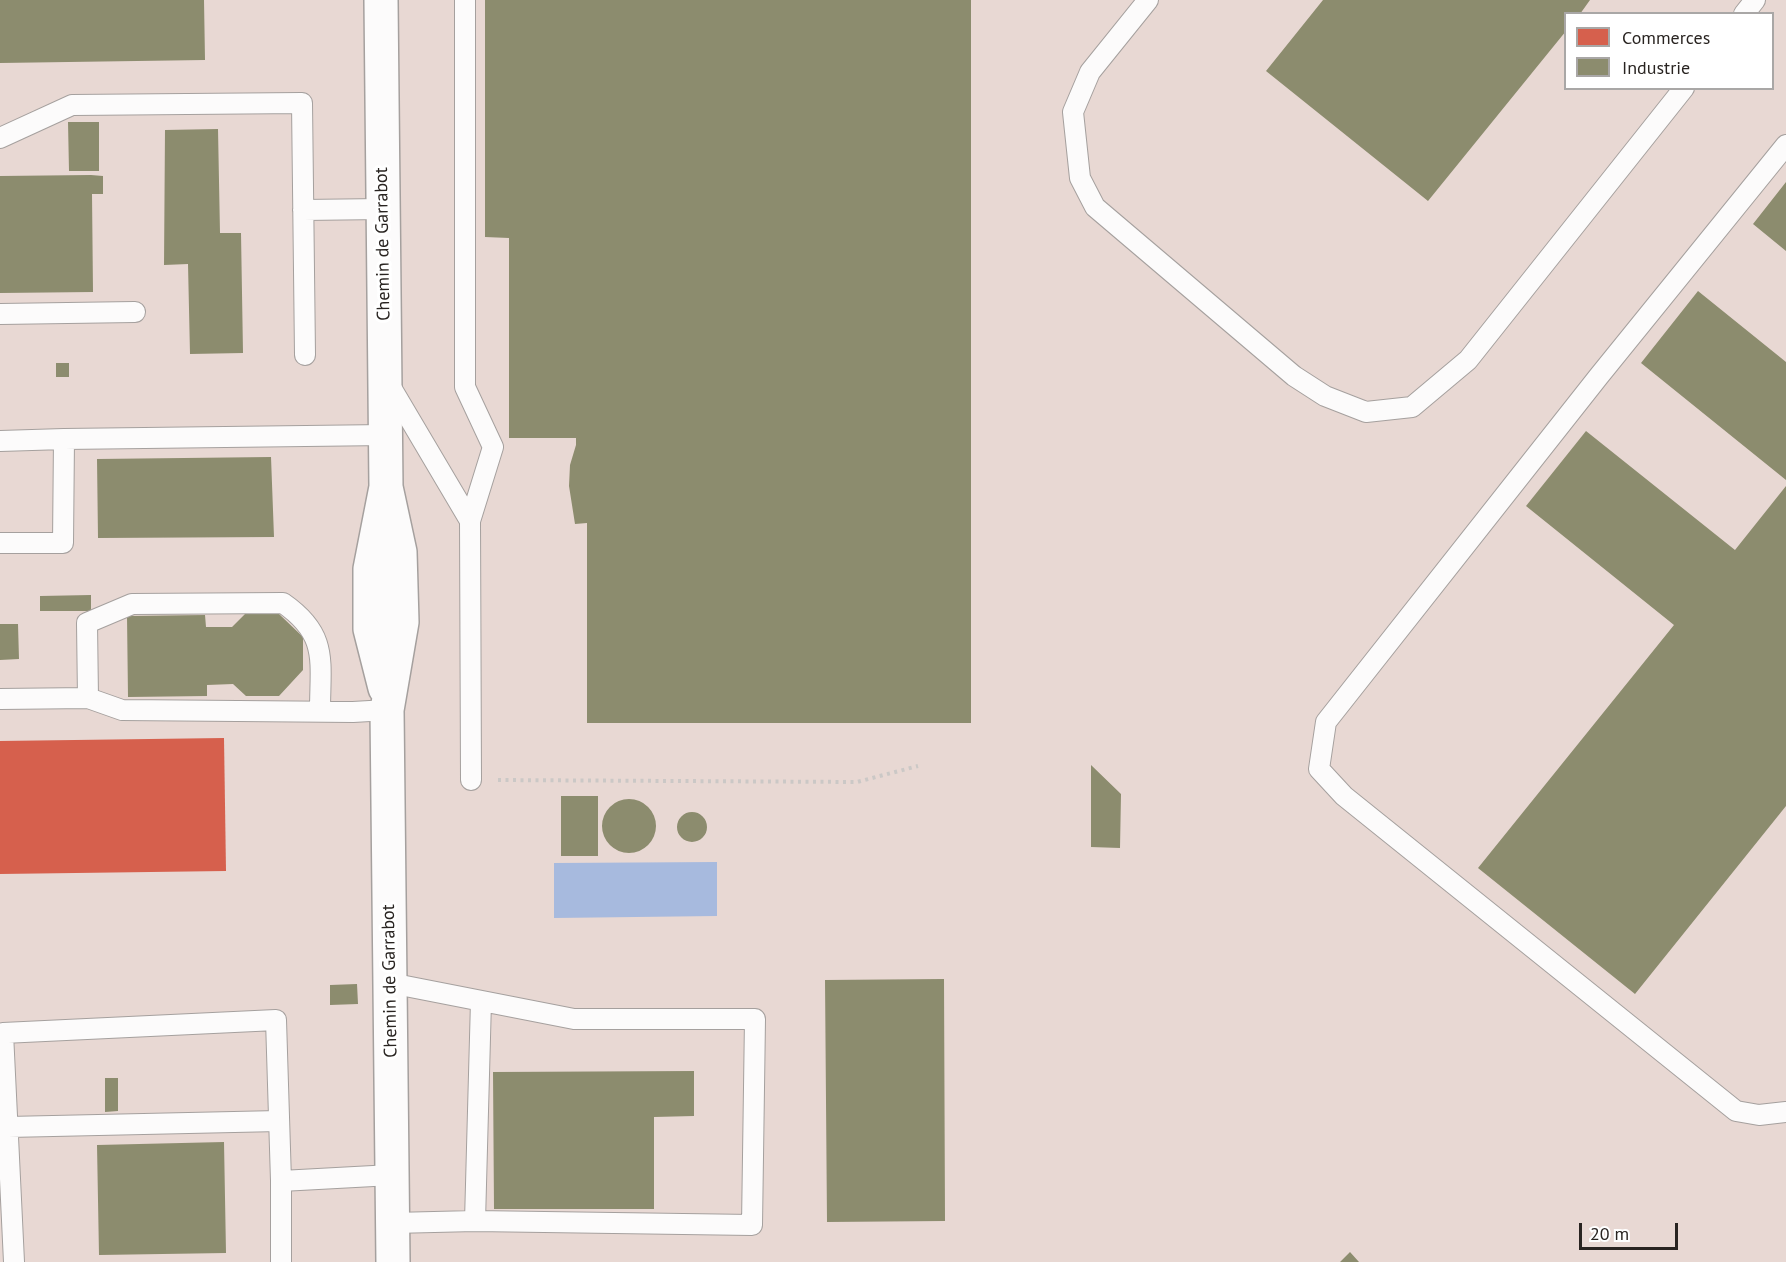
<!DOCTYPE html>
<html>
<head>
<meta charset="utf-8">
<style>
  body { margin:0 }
  #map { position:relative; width:1786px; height:1262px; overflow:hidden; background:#eee7e4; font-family:"PT Sans",sans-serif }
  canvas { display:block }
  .legend { position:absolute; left:1564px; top:12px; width:210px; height:78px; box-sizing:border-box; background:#fff; border:2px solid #a9a7a6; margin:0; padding:8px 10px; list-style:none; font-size:18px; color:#292421 }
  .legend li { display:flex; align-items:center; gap:12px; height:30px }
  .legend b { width:30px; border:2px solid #a9a7a6 }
  .scale { position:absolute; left:1579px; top:1223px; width:99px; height:27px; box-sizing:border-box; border:3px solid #292421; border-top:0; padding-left:8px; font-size:18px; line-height:21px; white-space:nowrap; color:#292421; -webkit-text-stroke:4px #fff; paint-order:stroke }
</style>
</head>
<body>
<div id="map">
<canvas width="1786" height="1262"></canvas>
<ul class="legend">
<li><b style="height:16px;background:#d6604d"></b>Commerces</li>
<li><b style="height:16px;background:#8c8c6e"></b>Industrie</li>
</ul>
<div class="scale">20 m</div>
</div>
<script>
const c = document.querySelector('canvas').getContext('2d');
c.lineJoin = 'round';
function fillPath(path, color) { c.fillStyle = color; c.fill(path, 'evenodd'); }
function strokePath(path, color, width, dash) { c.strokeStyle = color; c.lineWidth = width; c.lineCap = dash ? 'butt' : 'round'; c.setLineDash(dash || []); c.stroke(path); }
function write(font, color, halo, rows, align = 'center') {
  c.font = font + ' "PT Sans",sans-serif'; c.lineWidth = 6; c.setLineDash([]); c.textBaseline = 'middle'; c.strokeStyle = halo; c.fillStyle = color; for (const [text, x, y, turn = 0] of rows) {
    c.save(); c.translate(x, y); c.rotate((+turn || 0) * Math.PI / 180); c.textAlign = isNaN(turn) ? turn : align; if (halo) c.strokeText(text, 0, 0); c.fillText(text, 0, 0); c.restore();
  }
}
fillPath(new Path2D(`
  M 0,0 L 1786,0 L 1786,1262 L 0,1262 ZM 1566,14 L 1772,14 L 1772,88 L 1566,88 Z`), '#e8d8d3');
fillPath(new Path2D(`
  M 717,862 L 717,916 L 554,918 L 554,863 Z`), '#a7bade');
fillPath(new Path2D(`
  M 224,738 L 226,871 L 0,874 L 0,741 Z`), '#d6604d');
fillPath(new Path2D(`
  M 0,0 L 204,0 L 205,60 L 0,63 Z
  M 485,0 L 971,0 L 971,723 L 587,723 L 587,523 L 575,524 L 569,486 L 570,465 L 576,445 L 576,438 L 509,438 L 509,238 L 485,237 Z
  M 1323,0 L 1590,0 L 1580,14 L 1566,14 L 1566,31 L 1428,201 L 1266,71 Z
  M 68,122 L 99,122 L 99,171 L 69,171 Z
  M 218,129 L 220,233 L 241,233 L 243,353 L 190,354 L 188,264 L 164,265 L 165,130 Z
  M 91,175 L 103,176 L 103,194 L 92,194 L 93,292 L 0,293 L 0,176 Z
  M 1786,182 L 1786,251 L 1753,224 Z
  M 1698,291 L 1786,362 L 1786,480 L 1641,363 Z
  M 56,363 L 69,363 L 69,377 L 56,377 Z
  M 1586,431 L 1735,550 L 1786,486 L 1786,806 L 1635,994 L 1478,868 L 1674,625 L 1526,506 Z
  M 271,457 L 274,537 L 98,538 L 97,459 Z
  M 91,595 L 91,611 L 40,611 L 40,596 Z
  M 245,614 L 279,614 L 303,637 L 303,670 L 279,696 L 246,696 L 233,684 L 207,685 L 207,696 L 128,697 L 127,616 L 205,615 L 206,627 L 232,627 Z
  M 0,624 L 18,624 L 19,659 L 0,660 Z
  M 1091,765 L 1121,794 L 1120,848 L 1091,847 Z
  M 561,796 L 598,796 L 598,856 L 561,856 Z
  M602 826a27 27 0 1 1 54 0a27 27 0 1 1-54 0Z
  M677 827a15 15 0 1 1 30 0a15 15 0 1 1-30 0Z
  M 944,979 L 945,1221 L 827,1222 L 825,980 Z
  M 357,984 L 358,1004 L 330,1005 L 330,985 Z
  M 694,1071 L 694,1116 L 654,1117 L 654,1209 L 494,1209 L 493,1072 Z
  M 105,1078 L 118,1078 L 118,1111 L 105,1112 Z
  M 224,1142 L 226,1253 L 99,1255 L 97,1145 Z
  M 1350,1252 L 1359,1262 L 1340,1262 Z`), '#8c8c6e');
const service = new Path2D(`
  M 465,0 L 465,387 L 493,447 L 470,521 L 471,780
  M 1148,0 L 1090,72 L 1073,112 L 1080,178 L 1095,207 L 1294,376 L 1325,396 L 1366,412 L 1412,407 L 1468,360 L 1684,88
  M 1744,14 L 1755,0
  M 0,138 L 72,105 L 302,103 L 305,355
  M 1786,145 L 1599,376 L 1326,722 L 1319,769 L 1344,796 L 1736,1111 L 1759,1115 L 1786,1112
  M 303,210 L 383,209
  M 0,314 L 135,312
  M 389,384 L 470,521
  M 64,439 L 386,435
  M 0,441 L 64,439 L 63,543 L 0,543
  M 0,699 L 88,698
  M 320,711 C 320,661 329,635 283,603 L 132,604 L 87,623 L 88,698 L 122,710 L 353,712 L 387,710
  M 390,983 L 574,1019 L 755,1019 L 752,1225 L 475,1221 L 393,1223
  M 8,1127 L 279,1121
  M 475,1221 L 481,1001
  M 14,1262 L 3,1033 L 276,1020 L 281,1181
  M 281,1262 L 281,1181 L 392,1175`);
const minor = new Path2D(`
  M 381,0 L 386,487 L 370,569 L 370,629 L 385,688
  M 386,487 L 400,552 L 402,622 L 387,710 L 393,1262`);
strokePath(service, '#a5a09e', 22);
strokePath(minor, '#a5a09e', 36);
strokePath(new Path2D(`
  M 498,780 L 857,782 L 918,766`), '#cbc8c6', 4, [3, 4.5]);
strokePath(service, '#fcfbfb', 20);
strokePath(minor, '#fcfbfb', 33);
write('18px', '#292421', '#fff', [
  ["Chemin de Garrabot",383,244,-91],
  ["Chemin de Garrabot",390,981,-91]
]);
</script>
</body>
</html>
